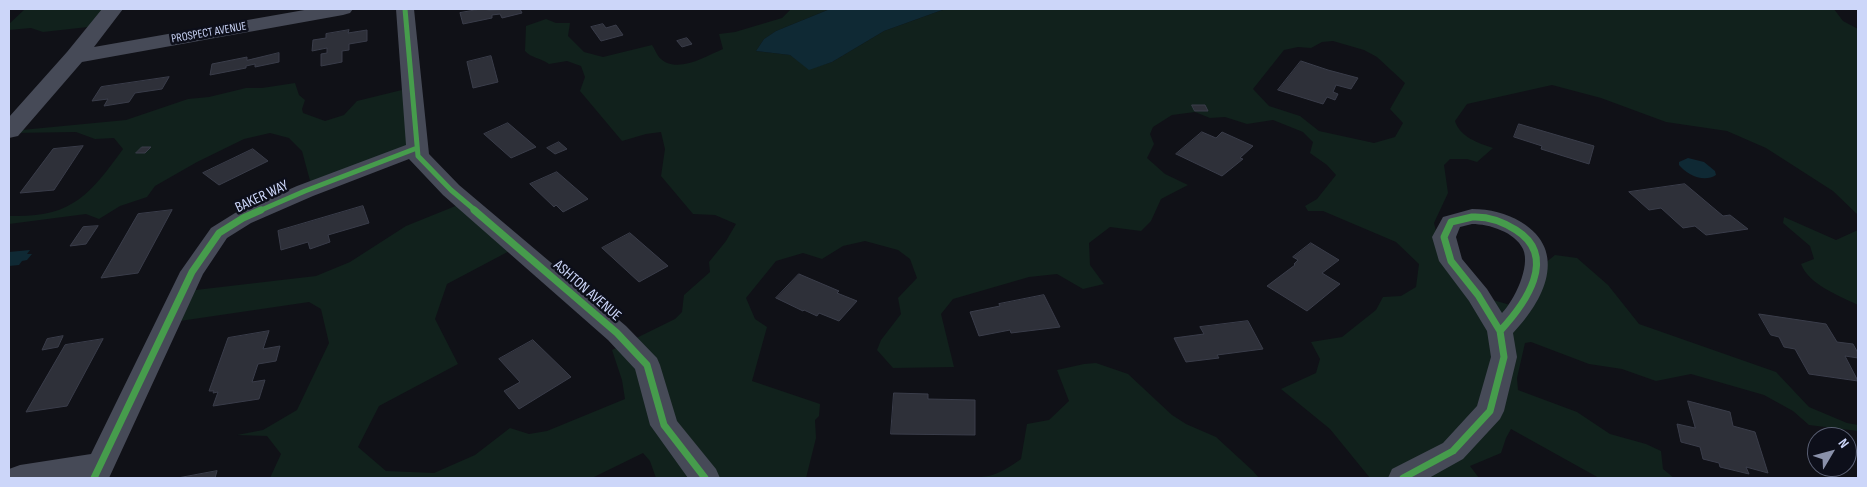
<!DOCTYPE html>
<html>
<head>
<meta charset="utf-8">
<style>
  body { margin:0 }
  #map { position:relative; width:1867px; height:487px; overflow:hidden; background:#101117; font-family:"Sofia Sans Condensed",sans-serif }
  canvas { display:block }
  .frame { position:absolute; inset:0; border:10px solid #ccd6f9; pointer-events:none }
  .north { position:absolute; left:1807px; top:427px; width:50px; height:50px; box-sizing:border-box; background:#0d0f1a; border:1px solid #595f73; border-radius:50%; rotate:53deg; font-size:14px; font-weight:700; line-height:20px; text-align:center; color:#ccd6f9 }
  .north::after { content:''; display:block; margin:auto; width:18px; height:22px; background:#8a91aa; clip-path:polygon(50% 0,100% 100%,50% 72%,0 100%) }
</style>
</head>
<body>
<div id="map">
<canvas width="1867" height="487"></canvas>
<div class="frame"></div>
<div class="north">N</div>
</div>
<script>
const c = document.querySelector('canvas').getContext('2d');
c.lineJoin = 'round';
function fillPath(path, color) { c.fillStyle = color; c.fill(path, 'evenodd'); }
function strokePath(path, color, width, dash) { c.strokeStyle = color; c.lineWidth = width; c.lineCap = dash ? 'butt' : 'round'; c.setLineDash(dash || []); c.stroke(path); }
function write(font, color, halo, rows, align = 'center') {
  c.font = font + ' "Sofia Sans Condensed",sans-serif'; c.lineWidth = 5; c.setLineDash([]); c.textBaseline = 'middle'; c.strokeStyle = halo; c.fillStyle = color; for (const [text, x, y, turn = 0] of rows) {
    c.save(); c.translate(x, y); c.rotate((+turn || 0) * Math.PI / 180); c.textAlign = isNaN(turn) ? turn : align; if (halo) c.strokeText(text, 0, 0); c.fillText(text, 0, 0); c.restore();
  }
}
fillPath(new Path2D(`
  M 25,9 L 114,9 L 103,23 L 97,26 L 43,32 L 31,28 L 9,30 L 9,24 Z
  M 791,9 L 830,9 L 776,31 L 764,39 L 756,51 L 790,55 L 809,69 L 832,62 L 884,31 L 945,9 L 1834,9 L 1843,21 L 1858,29 L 1858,215 L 1833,191 L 1766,148 L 1727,131 L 1666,122 L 1601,98 L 1552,85 L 1467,104 L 1455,121 C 1460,137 1478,143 1493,148 L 1477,162 L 1467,159 L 1450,159 L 1444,165 L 1448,193 L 1434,223 L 1443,259 L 1472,294 L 1531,311 L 1539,287 L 1540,267 L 1555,255 L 1577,258 L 1608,285 L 1639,324 L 1776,372 L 1809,407 L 1847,423 L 1858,425 L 1858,431 L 1809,425 L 1793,411 L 1764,395 L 1691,374 L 1656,381 L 1622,369 L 1589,364 L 1531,342 L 1525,343 L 1517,378 L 1518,390 L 1577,412 L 1610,434 L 1646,444 L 1661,451 L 1663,469 L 1674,478 L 1599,478 L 1511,429 L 1506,438 L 1501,453 L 1470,466 L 1479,478 L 1370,478 L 1330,429 L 1281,389 L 1316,373 L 1320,359 L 1311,342 L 1342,337 L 1376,310 L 1383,297 L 1401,296 L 1416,287 L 1419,264 L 1396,242 L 1323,211 L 1308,211 L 1305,206 L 1317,199 L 1336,175 L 1327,165 L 1310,153 L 1313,142 L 1303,132 L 1273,120 L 1247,124 L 1225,117 L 1210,118 L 1195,112 L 1172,115 L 1153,127 L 1150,134 L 1154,144 L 1147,158 L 1165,174 L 1188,185 L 1161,199 L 1151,221 L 1141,231 L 1110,227 L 1089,243 L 1090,265 L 1104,284 L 1083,289 L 1057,274 L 1029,277 L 953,299 L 941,314 L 954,367 L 893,368 L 877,350 L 881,340 L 901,314 L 898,298 L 917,278 L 910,259 L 898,250 L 865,241 L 843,246 L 822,259 L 803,253 L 776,261 L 746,298 L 755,319 L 767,327 L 752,381 L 820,404 L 819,416 L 815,420 L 816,438 L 806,478 L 656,478 L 650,461 L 643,453 L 592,478 L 270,478 L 281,454 L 267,436 L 237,435 L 263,430 L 297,410 L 329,343 L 321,309 L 309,302 L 173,322 L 187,291 L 316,276 L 350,262 L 406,226 L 463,203 L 515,248 L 447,284 L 435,319 L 458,364 L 379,406 L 358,447 L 386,471 L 434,473 L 475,455 L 510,428 L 529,434 L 547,431 L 625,399 L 622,380 L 612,350 L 675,319 L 682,312 L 684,295 L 710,272 L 709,262 L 726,241 L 736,224 L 715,215 L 693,214 L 661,176 L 665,149 L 661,132 L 646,134 L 622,141 L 580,91 L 585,77 L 581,66 L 567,61 L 549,64 C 541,58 531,58 525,51 L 526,26 L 546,19 L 556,23 L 570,23 L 568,36 L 584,52 L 603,57 L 652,45 C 655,49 657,56 661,59 C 678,74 706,56 723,49 L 719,34 L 735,32 L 782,18 ZM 1333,41 L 1364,50 L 1377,57 L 1405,83 L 1390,109 L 1403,123 L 1395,137 L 1374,143 L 1319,131 L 1300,116 L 1269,106 L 1253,89 L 1284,50 L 1298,47 L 1311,48 L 1322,42 Z
  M 295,83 L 299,95 L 305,100 L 302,109 L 303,113 L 325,121 L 344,115 L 357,101 L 410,88 L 418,147 L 312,188 L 302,151 L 289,138 L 270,133 L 244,139 L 197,162 L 155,186 L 147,197 L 120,206 L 99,219 L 86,214 L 9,224 L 9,216 C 71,218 89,196 123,149 L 114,138 L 95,139 L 76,132 L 12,133 L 11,131 L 126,120 L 188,99 L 209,97 L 246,88 L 262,88 Z
  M 1784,217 L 1836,240 L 1858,230 L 1858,305 C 1840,296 1809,285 1801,264 L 1814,259 L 1810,246 L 1783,223 Z
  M 1096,363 L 1128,374 L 1172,415 L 1186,424 L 1216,437 L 1253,471 L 1259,478 L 954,478 C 988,477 993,479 1021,459 L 1027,424 L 1049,420 L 1069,401 L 1057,370 L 1084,364 Z`), '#11211c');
fillPath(new Path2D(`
  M 830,9 L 945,9 L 884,31 L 832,62 L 809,70 L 790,55 L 756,51 L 764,39 L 776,31 Z
  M 1688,158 L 1704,162 L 1715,171 L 1716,175 C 1704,183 1687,175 1679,165 L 1679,162 Z
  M 30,250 L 27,254 L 32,254 L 27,260 L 22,261 L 19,265 L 9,266 L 9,252 Z`), '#0f2934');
const building = new Path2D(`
  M 481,9 L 490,10 L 520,9 L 522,13 L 502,18 L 500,14 L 492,15 L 492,18 L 463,24 L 460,13 Z
  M 603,24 L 606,28 L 616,25 L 623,35 L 601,41 L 591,27 Z
  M 349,30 L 348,33 L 367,30 L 367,41 L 349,44 L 349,50 L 342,51 L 342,62 L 321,66 L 321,54 L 327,53 L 327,48 L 312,51 L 313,40 L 326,38 L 326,34 Z
  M 687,38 L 692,44 L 682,47 L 677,41 Z
  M 279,53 L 279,62 L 255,67 L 255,64 L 246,66 L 246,68 L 210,75 L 212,64 L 247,57 L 247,60 Z
  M 491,56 L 498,82 L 473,88 L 467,62 Z
  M 1301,61 L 1328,70 L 1358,78 L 1351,89 L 1336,85 L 1333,92 L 1338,94 L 1335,100 L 1327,97 L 1323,104 L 1278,90 Z
  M 169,77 L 162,89 L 135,93 L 129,102 L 104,106 L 108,99 L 92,101 L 101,87 Z
  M 1192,105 L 1205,105 L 1208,111 L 1195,111 Z
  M 508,123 L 536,147 L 511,158 L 484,134 Z
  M 1519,124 L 1594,146 L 1589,164 L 1541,149 L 1542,146 L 1514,137 Z
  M 1202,132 L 1216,138 L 1222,132 L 1253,146 L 1240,158 L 1243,159 L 1222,176 L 1176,154 Z
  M 559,142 L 567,149 L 555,154 L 547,148 Z
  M 83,146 L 54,190 L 20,193 L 53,149 Z
  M 142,147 L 151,147 L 145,153 L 136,153 Z
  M 253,149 L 268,161 L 219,185 L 203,173 Z
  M 557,172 L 588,199 L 563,212 L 556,205 L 554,207 L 530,184 Z
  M 1685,184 L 1723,216 L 1730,215 L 1748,229 L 1706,235 L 1695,226 L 1683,228 L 1661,208 L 1649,210 L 1629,192 Z
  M 363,206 L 369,223 L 328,235 L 330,242 L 310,249 L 308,242 L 281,250 L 278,231 Z
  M 172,210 L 138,273 L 101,278 L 138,214 Z
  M 98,226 L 86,244 L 70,246 L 83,227 Z
  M 630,233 L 668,266 L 639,282 L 602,248 Z
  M 1311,243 L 1339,260 L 1322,273 L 1340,284 L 1307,311 L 1267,286 L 1295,265 L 1294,264 L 1298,260 L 1293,257 Z
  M 799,274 L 839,291 L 837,293 L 857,301 L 839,321 L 819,313 L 817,316 L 804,310 L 803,311 L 776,298 Z
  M 1044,295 L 1060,327 L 1011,333 L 1010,330 L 979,336 L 970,312 L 1000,306 L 999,304 Z
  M 1759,314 L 1826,324 L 1837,342 L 1853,344 L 1858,353 L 1858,358 L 1845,356 L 1858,381 L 1809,374 L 1795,349 L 1784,347 L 1779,337 L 1771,335 Z
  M 1248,321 L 1263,349 L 1217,355 L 1219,358 L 1186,362 L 1174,338 L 1204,334 L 1200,327 Z
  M 269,331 L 263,349 L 280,346 L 276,361 L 258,364 L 252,382 L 265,380 L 259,399 L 213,406 L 218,392 L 213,393 L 214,391 L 209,391 L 228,338 Z
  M 63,336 L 58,347 L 42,350 L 47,339 Z
  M 103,339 L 67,406 L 26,412 L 65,345 Z
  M 533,340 L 571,377 L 519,409 L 504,391 L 520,382 L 499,359 Z
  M 894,393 L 928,394 L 928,399 L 975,400 L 975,435 L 891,434 Z
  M 1688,401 L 1730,412 L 1733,426 L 1755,432 L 1768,473 L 1746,467 L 1749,474 L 1720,467 L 1719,463 L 1703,459 L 1700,447 L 1681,442 L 1677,424 L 1695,428 Z
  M 217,471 L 215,478 L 178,478 Z`);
fillPath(building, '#2e3039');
strokePath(building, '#3a3d4a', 1);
fillPath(new Path2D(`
  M 396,9 L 414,9 L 429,154 L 459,185 L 626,326 L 657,358 L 660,365 L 677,421 L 716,469 L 720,478 L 688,478 L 650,425 L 635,369 L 608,340 L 443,195 L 409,159 L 313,196 L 251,223 L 227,238 L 203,274 L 109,478 L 9,478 L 9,469 L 20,465 L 91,454 L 180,272 L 211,228 L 235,213 L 297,186 L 406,145 Z
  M 1472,209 C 1490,209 1506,213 1521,222 C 1569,251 1544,301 1513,333 L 1517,357 L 1504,411 L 1500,419 L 1463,459 L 1429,478 L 1388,478 L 1392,469 L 1443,443 L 1477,406 L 1491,357 L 1487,331 L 1469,301 L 1439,261 L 1432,237 L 1443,217 ZM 1472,224 C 1489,224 1515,232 1523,249 C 1531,266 1514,301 1502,313 L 1487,289 L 1462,259 L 1456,237 L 1460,227 Z`), '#464a57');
fillPath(new Path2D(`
  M 102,9 L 123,9 L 94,47 L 310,9 L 353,9 L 350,13 L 343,15 L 82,62 L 18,136 L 9,138 L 9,117 L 67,52 Z`), '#464a57');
strokePath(new Path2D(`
  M 405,9 L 418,156 L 451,190 L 476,211
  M 259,211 L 305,191 L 417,148`), '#469c4c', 5);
strokePath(new Path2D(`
  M 474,210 L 617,333 L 647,365 L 664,425 L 705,478
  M 1472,217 C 1489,216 1502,221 1516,230 C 1559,257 1525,304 1500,331 L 1478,295 L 1451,261 L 1444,237 L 1451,222 Z
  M 94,478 L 192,272 L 219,233 L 243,218 L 261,210
  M 1403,478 L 1453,451 L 1490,411 L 1504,357 L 1500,331`), '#469c4c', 7);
write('12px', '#ccd6f9', '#0d0f1a', [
  ["PROSPECT AVENUE",209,33,-10]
]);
write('15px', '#ccd6f9', '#0d0f1a', [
  ["BAKER WAY",262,197,-25],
  ["ASHTON AVENUE",587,291,41]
]);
</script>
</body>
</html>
